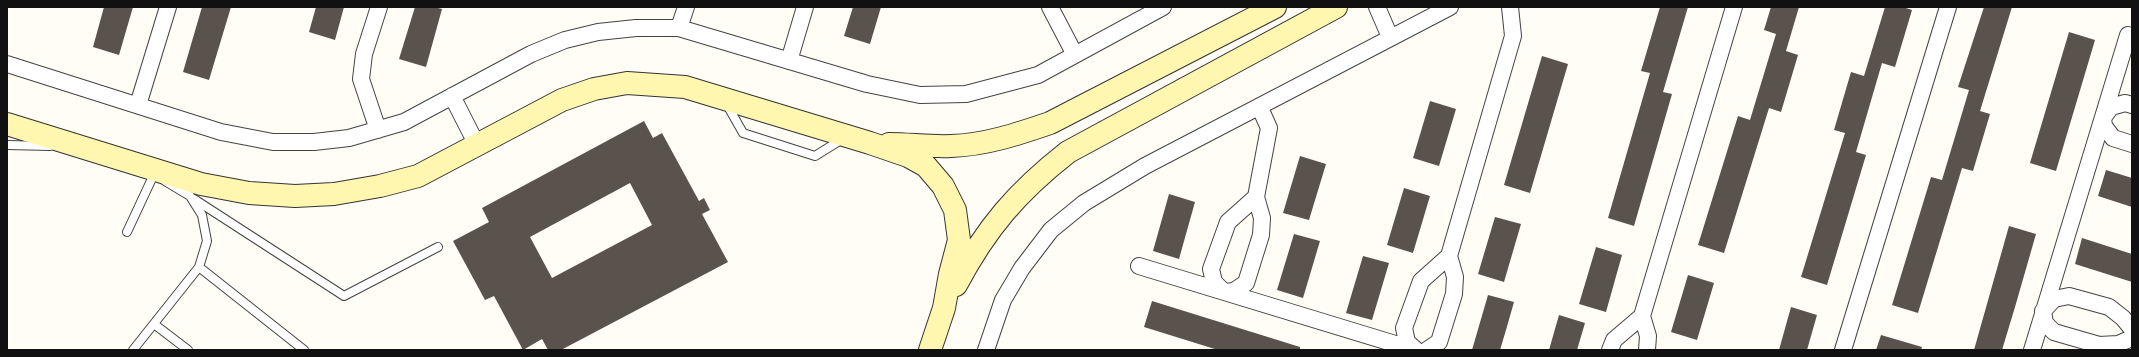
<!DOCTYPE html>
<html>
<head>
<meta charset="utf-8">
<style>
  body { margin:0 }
  #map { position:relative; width:2139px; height:357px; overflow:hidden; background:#fffdf5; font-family:Merriweather,serif }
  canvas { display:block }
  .frame { position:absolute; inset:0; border:8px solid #111; pointer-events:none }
</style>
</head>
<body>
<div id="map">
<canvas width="2139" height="357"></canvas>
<div class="frame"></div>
</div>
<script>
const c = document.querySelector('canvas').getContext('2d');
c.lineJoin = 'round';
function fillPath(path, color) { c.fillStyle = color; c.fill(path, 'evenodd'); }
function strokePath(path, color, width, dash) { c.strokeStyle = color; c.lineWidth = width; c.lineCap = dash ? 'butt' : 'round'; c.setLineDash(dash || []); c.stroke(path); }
fillPath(new Path2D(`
  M 104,7 L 133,7 L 119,55 L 93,47 Z
  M 202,7 L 231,7 L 209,80 L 183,72 Z
  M 316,7 L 344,7 L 335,40 L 309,32 Z
  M 415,7 L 434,7 L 442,9 L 426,67 L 399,59 Z
  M 853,7 L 881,7 L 870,44 L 844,36 Z
  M 1660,7 L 1688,7 L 1663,92 L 1672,94 L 1634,226 L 1608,218 L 1650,73 L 1641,71 Z
  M 1771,7 L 1799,7 L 1786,51 L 1798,55 L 1781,112 L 1769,108 L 1724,253 L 1698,245 L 1738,116 L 1750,120 L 1776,34 L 1764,30 Z
  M 1885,7 L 1903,7 L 1912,10 L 1895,67 L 1882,63 L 1856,152 L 1866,155 L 1827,285 L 1801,277 L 1845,133 L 1834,130 L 1851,72 L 1864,76 Z
  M 1984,7 L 2012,7 L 1980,111 L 1990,114 L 1973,171 L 1962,168 L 1918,313 L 1892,305 L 1931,177 L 1942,180 L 1969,90 L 1958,87 Z
  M 2069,32 L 2095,40 L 2056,171 L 2030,163 Z
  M 1542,56 L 1568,64 L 1530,193 L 1504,185 Z
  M 1430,101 L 1456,109 L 1439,166 L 1413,158 Z
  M 644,121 L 653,138 L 662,133 L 699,201 L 704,198 L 710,210 L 702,214 L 728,262 L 561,350 L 548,350 L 542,339 L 523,350 L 494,296 L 485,300 L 453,241 L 489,222 L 482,208 ZM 630,183 L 652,225 L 552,278 L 530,237 Z
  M 1300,156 L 1326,164 L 1309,220 L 1283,213 Z
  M 2106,170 L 2132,178 L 2132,207 L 2098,196 Z
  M 1404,188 L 1430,196 L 1413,253 L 1387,245 Z
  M 1169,194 L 1195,202 L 1179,259 L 1153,251 Z
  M 1495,217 L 1521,224 L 1504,282 L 1478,274 Z
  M 2009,226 L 2036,234 L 2015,307 L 2002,350 L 1974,350 Z
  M 1294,234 L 1320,241 L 1303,298 L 1277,290 Z
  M 2082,238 L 2132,254 L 2132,282 L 2075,264 Z
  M 1596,247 L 1622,255 L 1606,312 L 1579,304 Z
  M 1363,256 L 1389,263 L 1372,320 L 1346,313 Z
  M 1688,275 L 1714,283 L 1697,340 L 1671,332 Z
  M 1488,295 L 1514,302 L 1506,330 L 1500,350 L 1472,350 Z
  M 1152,301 L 1300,347 L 1300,350 L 1218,350 L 1144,327 Z
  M 1791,307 L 1817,315 L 1807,350 L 1779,350 Z
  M 1559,315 L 1585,323 L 1577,350 L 1549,350 Z
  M 1881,335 L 1922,347 L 1921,350 L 1876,350 Z`), '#5a524d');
const service = new Path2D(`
  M 726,103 L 743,133 L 815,156 L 844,138
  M 7,145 L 50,146
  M 194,199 L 344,296 L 438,247
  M 127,232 L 155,172
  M 199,267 L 304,350
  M 154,324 L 188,350
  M 133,350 L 199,267 L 207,241 L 202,215 L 190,196 L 165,181`);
const minor = new Path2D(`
  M 1050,7 L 1074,53
  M 1377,7 L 1390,37
  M 679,28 L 686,7
  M 789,61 L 805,7
  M 7,64 L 221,132 L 273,142 L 314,142 L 349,138 L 404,122 L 531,54 L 565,40 L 598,32 L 636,28 L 679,28 L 867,84 L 920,95 L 966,94 L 1038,75 L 1163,7
  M 452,96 L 477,145
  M 138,105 L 168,7
  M 2132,105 L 2125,103 L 2111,107 L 2103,118 L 2104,126 L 2113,138 L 2132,144
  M 378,130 L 361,79 L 364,54 L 379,7
  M 1256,197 L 1228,222 L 1211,269 L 1214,282 L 1224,292 L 1234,291 L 1246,283 L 1261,235 L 1262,218 L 1256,197 L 1269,128 L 1260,108
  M 1139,266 L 1415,350
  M 2132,329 L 2123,318 L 2109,307 L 2069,296 L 2054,299 L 2043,311 L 2045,323 L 2054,332 L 2099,345 L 2118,344 L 2132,338
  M 986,350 L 1003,300 L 1022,268 L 1051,230 L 1084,203 L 1145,166 L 1450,7
  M 1416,350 L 1407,342 L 1404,328 L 1421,281 L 1449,256
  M 1427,350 L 1439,342 L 1454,294 L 1455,277 L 1449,256 L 1513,36 L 1510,7
  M 1610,350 L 1614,340 L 1642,316
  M 1647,350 L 1648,336 L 1642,316 L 1734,7
  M 1843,350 L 1948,7
  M 2032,350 L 2128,35`);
const secondary = new Path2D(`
  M 7,124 L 201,184 L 249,193 L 295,196 L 334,194 L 380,186 L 418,176 L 562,100 L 594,89 L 627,83 L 685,87 L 870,143 L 908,156 L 926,166 L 943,186 L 955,210 L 959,240 L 950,274 L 944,308 L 930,350
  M 889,144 C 909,144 931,147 951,146 C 985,145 1018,134 1050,123 L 1275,7
  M 956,285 C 986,228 1017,192 1068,152 L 1336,7`);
strokePath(service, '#444', 10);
strokePath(minor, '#444', 18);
strokePath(secondary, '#333', 24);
strokePath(service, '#fff', 8);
strokePath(minor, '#fff', 16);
strokePath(secondary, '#fff6b0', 22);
</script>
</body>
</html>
